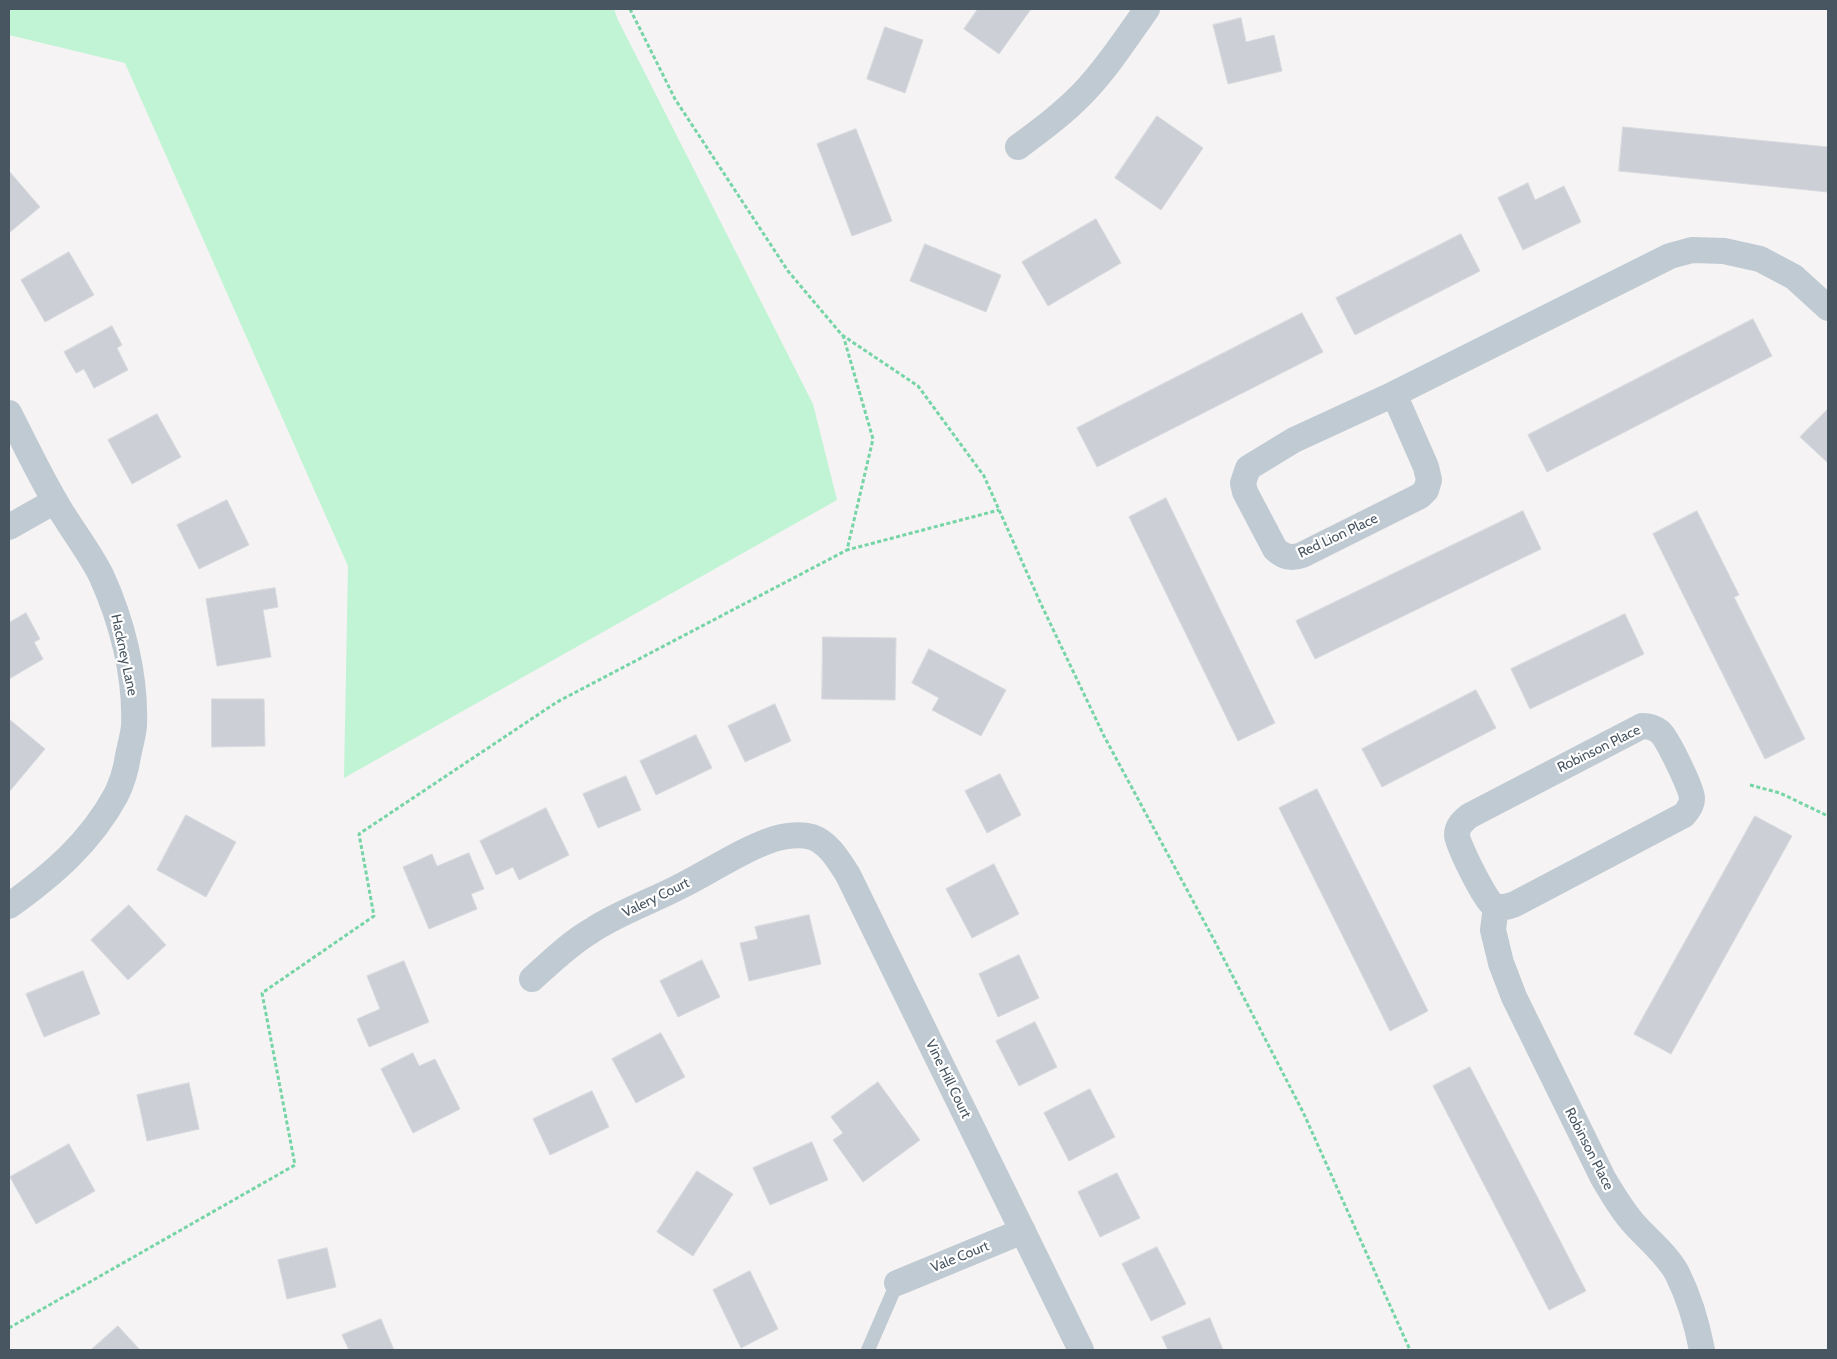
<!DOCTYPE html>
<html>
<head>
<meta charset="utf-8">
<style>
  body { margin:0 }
  #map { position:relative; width:1837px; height:1359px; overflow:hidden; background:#f5f3f3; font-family:Cabin,sans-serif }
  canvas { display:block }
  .frame { position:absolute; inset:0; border:10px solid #485662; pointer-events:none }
</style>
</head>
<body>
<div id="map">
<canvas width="1837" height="1359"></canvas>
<div class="frame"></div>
</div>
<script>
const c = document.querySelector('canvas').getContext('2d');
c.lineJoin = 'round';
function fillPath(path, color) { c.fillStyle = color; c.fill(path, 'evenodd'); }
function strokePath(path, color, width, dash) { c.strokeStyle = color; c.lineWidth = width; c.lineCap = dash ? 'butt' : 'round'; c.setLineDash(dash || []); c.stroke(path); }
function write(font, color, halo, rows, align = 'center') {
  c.font = font + ' Cabin,sans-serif'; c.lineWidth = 4.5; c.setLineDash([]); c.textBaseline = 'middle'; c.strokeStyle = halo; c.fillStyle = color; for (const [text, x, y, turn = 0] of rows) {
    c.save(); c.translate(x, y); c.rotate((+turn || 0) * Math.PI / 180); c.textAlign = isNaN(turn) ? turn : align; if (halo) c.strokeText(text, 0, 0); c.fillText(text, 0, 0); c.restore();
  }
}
fillPath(new Path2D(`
  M 9,9 L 614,9 L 618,20 L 813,404 L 837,500 L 344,778 L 348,566 L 125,63 L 9,35 Z`), '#c0f4d4');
const building = new Path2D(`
  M 978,9 L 1031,9 L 999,54 L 964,29 Z
  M 1241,18 L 1246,42 L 1274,35 L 1282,71 L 1228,84 L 1213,25 Z
  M 885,27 L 923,40 L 905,93 L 867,79 Z
  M 1157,116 L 1203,148 L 1161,210 L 1115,178 Z
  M 1623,127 L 1828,147 L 1828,192 L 1619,171 Z
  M 856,129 L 892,221 L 852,236 L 817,144 Z
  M 9,171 L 40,207 L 9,233 Z
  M 1528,183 L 1535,200 L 1564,186 L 1581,222 L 1523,250 L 1498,198 Z
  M 1096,219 L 1121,263 L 1048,306 L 1022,262 Z
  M 1461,234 L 1480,271 L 1355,335 L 1336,298 Z
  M 925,244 L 1001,275 L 986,312 L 910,281 Z
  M 69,252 L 94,295 L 45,322 L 21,280 Z
  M 1302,313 L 1323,352 L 1097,467 L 1077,428 Z
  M 1753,319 L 1772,356 L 1547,472 L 1528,435 Z
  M 112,326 L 122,345 L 117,348 L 128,370 L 94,388 L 84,369 L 76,373 L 64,352 Z
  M 1828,409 L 1828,463 L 1800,437 Z
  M 157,414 L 181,457 L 132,484 L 108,440 Z
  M 1166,498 L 1275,723 L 1238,741 L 1129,517 Z
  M 227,500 L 249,545 L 199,569 L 177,525 Z
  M 1523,511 L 1541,549 L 1315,659 L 1296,621 Z
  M 1697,511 L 1739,595 L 1734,597 L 1805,739 L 1765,759 L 1653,534 Z
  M 275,588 L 278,607 L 263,610 L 271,657 L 217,666 L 206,599 Z
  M 26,613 L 40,639 L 34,642 L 43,659 L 9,679 L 9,623 Z
  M 1625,614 L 1644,654 L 1530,709 L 1511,669 Z
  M 823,637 L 896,638 L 895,700 L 822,699 Z
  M 929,649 L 1006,690 L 981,736 L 932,710 L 939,698 L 912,683 Z
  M 1476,690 L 1496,728 L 1382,787 L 1362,749 Z
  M 212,699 L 264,699 L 265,746 L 212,747 Z
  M 775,704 L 791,741 L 745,762 L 728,726 Z
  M 9,719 L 45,749 L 9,792 Z
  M 696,735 L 712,768 L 656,795 L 640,761 Z
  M 1000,774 L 1021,815 L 987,833 L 965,791 Z
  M 626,776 L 641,810 L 598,828 L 583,794 Z
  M 1317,789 L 1428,1011 L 1390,1031 L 1279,808 Z
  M 546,808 L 569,855 L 519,880 L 513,867 L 496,875 L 480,841 Z
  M 186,815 L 236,842 L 206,897 L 157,870 Z
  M 1755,816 L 1792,836 L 1671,1054 L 1634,1034 Z
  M 469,853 L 484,889 L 471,894 L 477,909 L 429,929 L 403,867 L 432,854 L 437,866 Z
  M 994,864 L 1019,914 L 972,938 L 946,889 Z
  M 129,905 L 166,945 L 128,980 L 91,940 Z
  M 809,915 L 821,964 L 749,981 L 740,943 L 758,939 L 755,927 Z
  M 1019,955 L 1039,998 L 998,1017 L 979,974 Z
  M 702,960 L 720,997 L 678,1017 L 660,981 Z
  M 404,961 L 429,1022 L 369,1047 L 357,1019 L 380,1009 L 367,976 Z
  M 83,971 L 100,1014 L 44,1037 L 26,994 Z
  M 1035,1022 L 1057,1067 L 1019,1086 L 996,1041 Z
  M 661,1033 L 685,1077 L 636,1103 L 612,1059 Z
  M 413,1053 L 419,1066 L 435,1059 L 460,1109 L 413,1133 L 381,1069 Z
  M 1470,1067 L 1586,1291 L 1549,1310 L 1433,1086 Z
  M 878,1082 L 920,1140 L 863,1182 L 833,1140 L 843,1133 L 831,1117 Z
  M 189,1083 L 199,1129 L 147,1141 L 137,1095 Z
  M 1090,1089 L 1115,1137 L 1069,1161 L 1044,1113 Z
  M 592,1091 L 609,1127 L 550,1155 L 533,1119 Z
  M 812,1142 L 828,1180 L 770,1205 L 753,1168 Z
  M 69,1144 L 95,1191 L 36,1224 L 10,1177 Z
  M 697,1171 L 733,1194 L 693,1256 L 657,1232 Z
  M 1117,1173 L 1140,1218 L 1100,1237 L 1078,1192 Z
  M 1157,1247 L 1186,1304 L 1151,1321 L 1122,1264 Z
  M 327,1248 L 336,1287 L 287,1299 L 278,1260 Z
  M 750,1271 L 778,1329 L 741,1348 L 713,1290 Z
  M 1210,1318 L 1223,1350 L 1168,1350 L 1162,1337 Z
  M 381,1319 L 394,1350 L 349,1350 L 342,1335 Z
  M 118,1326 L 140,1350 L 91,1350 Z`);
fillPath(building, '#cccfd5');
strokePath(building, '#d6d9de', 1);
strokePath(new Path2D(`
  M 630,9 L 675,99 L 788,271 L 842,335 L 918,386 L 984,476 L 1040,602 L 1104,736 L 1213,938 L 1303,1112 L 1410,1350
  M 843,335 L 873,439 L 847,550 L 999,510
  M 1750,785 L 1780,793 L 1828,816
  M 9,1328 L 295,1165 L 262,993 L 374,916 L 359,834 L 557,702 L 847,550`), '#75d5a6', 3, [4, 2.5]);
strokePath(new Path2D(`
  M 868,1350 L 897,1283`), '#c0cad3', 14);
strokePath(new Path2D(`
  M 1018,147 C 1041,130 1064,113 1084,92 C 1108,67 1127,37 1147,9
  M 1394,394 L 1426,467 L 1429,480 L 1426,490 L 1420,496 L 1302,555 C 1291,559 1283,557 1275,549 L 1245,492 L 1243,483 L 1248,468 L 1294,440 L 1394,394 L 1670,256 L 1692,250 L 1724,251 L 1760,259 L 1794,277 L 1828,308
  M 9,413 C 24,442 38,472 55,501 C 69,526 88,549 101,575 C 122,621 136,675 134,726 C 133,736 130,746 128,756 C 126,769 122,783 116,795 C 90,843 52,875 9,906
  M 9,527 L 55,501
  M 1642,726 C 1649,726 1654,727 1660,732 C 1667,738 1692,789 1692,798 C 1692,805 1688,810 1684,815 L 1515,904 C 1507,907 1500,909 1492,904 C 1485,899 1457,844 1457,835 C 1457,826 1463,821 1469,816 Z
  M 1496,906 L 1493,930 L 1501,963 L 1514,997 L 1603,1178 C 1613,1195 1623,1212 1636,1226 C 1650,1241 1667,1255 1677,1273 C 1689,1297 1697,1324 1702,1350
  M 532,979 C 551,962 569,944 591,931 C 618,913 650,902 679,887 C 711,871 741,850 774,839 C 785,836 801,834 812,837 C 829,843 839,861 848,875 L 1081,1350
  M 897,1283 L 1023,1231`), '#c0cad3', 26);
write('14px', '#485662', '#fff', [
  ["Red Lion Place",1338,536,-25],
  ["Hackney Lane",124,655,78],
  ["Robinson Place",1599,749,-26],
  ["Valery Court",656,898,-26],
  ["Vine Hill Court",948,1079,64],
  ["Robinson Place",1589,1149,63],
  ["Vale Court",960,1257,-22]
]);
</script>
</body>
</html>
